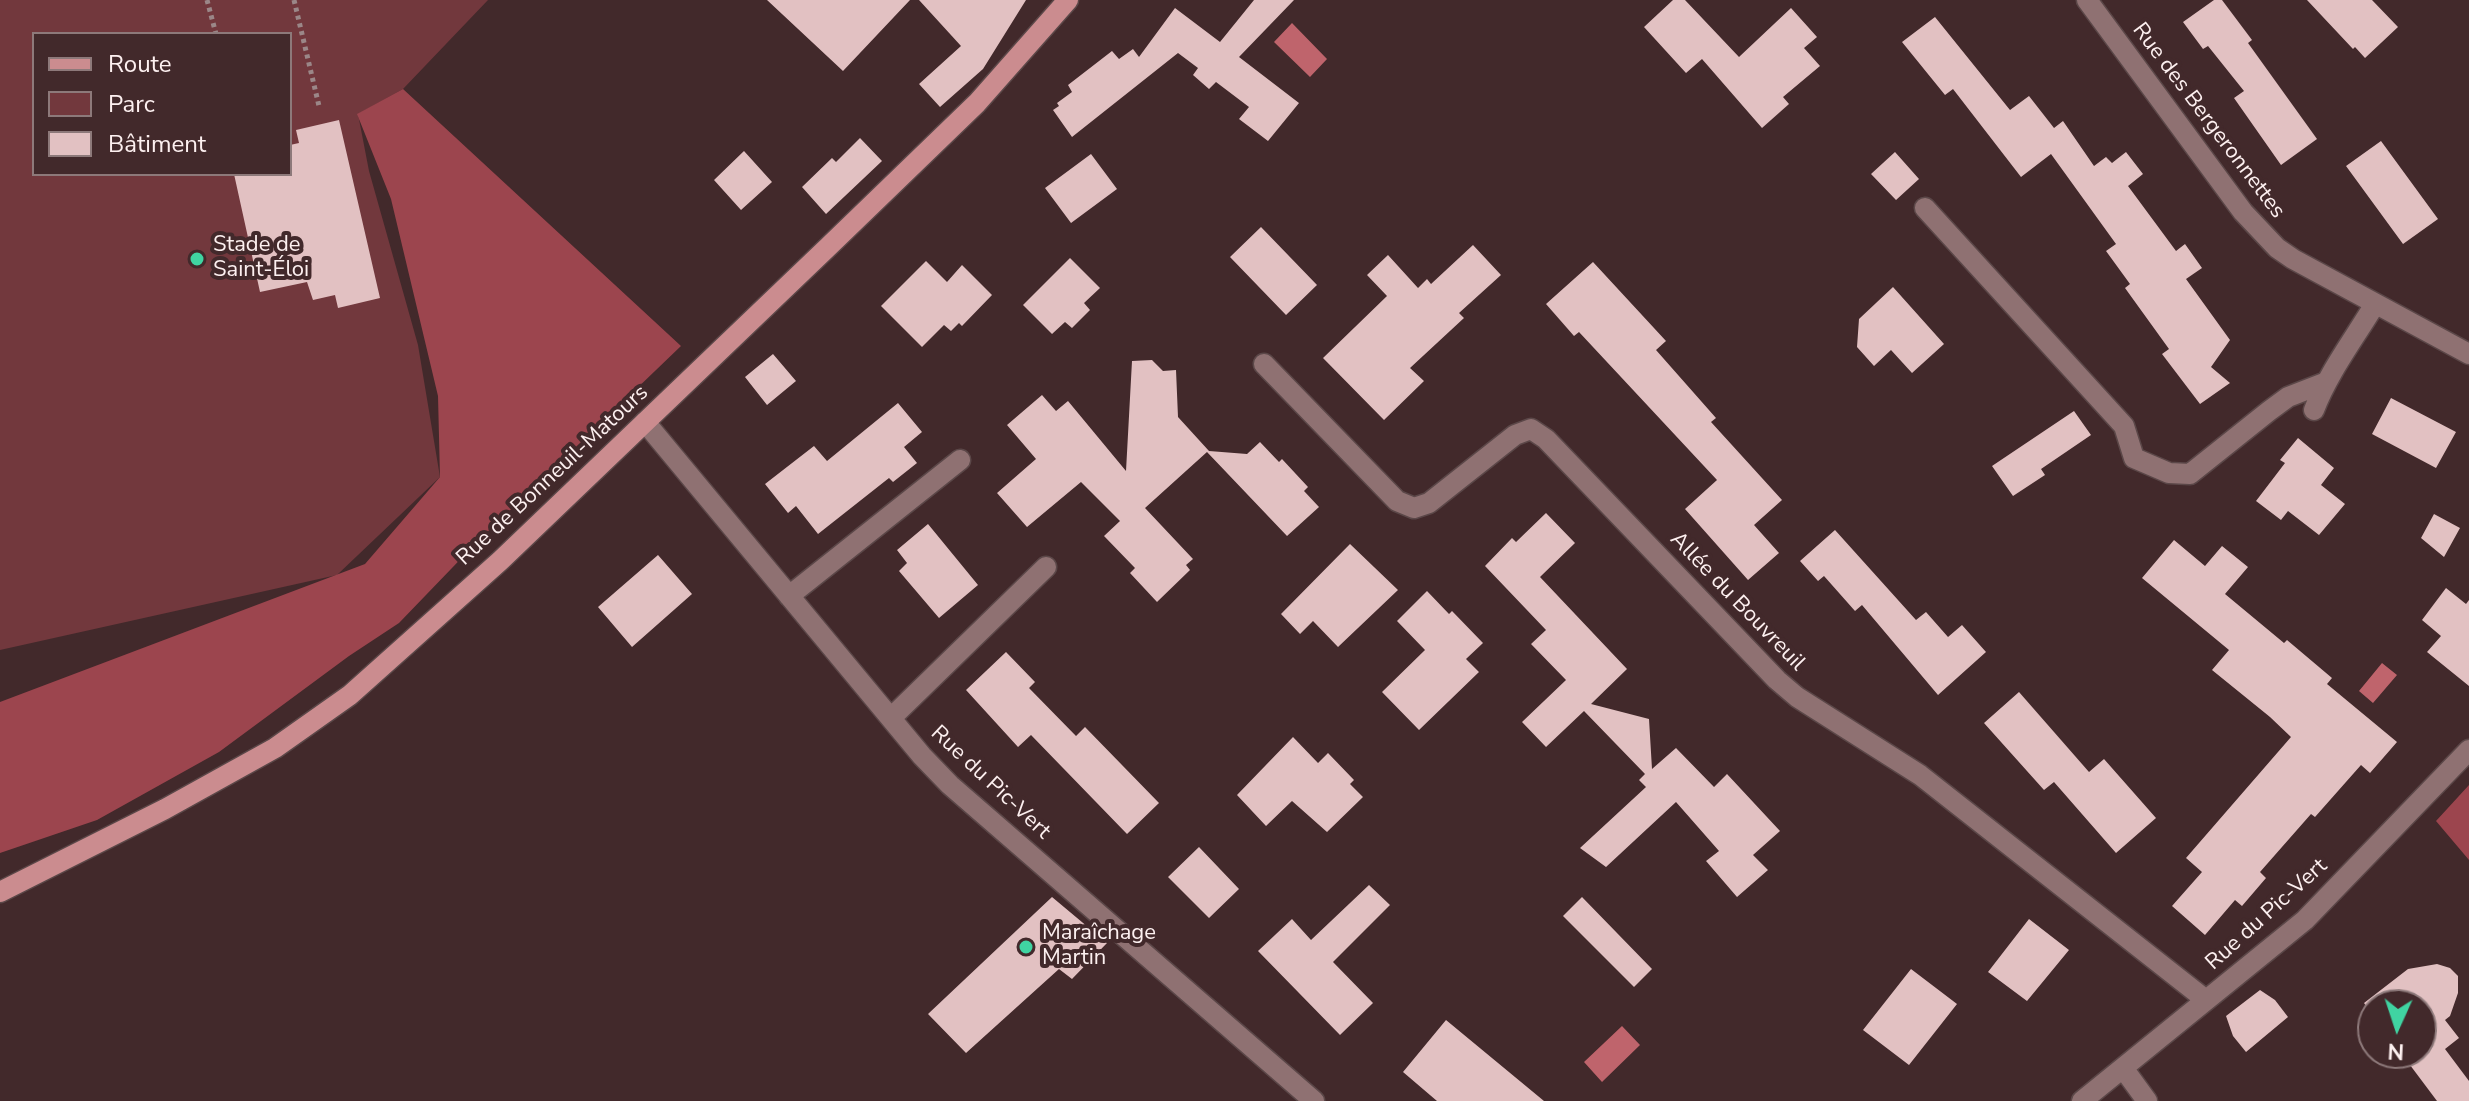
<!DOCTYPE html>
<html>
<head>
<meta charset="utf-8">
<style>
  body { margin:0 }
  #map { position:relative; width:2469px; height:1101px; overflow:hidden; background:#42292b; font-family:"Nunito Sans",sans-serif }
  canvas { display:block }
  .legend { position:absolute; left:32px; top:32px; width:260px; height:144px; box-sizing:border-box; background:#42292b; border:2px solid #8d797a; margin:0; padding:10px 14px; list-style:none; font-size:24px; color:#fdf0f0 }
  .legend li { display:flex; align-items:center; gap:16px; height:40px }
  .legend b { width:40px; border:2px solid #8d797a }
  .north { position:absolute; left:2357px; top:989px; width:80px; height:80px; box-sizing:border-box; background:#42292b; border:2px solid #8d797a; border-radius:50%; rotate:183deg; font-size:22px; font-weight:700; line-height:32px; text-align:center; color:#fdf0f0 }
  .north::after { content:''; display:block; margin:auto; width:28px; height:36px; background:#40d4a2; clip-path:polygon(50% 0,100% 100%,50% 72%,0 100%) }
</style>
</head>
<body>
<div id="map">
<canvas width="2469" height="1101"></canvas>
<ul class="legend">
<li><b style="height:10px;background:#cb8c8f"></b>Route</li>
<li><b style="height:22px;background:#72383d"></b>Parc</li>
<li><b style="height:22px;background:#e2c1c2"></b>Bâtiment</li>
</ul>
<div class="north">N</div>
</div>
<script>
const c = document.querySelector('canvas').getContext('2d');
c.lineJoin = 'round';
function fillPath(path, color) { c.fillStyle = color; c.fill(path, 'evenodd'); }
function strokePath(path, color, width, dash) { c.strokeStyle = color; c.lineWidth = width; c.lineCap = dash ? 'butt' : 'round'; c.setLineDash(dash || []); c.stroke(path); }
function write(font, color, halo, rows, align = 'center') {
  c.font = font + ' "Nunito Sans",sans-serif'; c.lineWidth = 8; c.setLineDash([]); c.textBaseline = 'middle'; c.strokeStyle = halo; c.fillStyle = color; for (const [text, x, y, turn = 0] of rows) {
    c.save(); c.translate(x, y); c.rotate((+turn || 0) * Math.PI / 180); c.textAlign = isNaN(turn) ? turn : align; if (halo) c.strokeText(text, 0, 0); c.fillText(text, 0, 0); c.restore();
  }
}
fillPath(new Path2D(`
  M 0,0 L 488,0 L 403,89 L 358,114 L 369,171 L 418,345 L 440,477 L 337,575 L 0,650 ZM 34,34 L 290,34 L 290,174 L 34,174 Z`), '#72383d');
fillPath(new Path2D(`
  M 403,89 L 681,346 L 478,541 L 399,623 L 349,656 L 219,752 L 97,820 L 0,853 L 0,702 L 365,564 L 440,477 L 438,396 L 391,199 L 357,114 Z
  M 2469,785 L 2469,860 L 2436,821 Z`), '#9c454e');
fillPath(new Path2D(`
  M 1292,23 L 1327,59 L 1310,77 L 1274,42 Z
  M 2382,663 L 2397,675 L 2373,703 L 2359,691 Z
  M 1622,1026 L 1640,1045 L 1602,1082 L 1584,1062 Z`), '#bf646c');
fillPath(new Path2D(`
  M 767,0 L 910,0 L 843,71 Z
  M 919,0 L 1026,0 L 983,69 L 940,107 L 919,84 L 961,46 Z
  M 1254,0 L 1294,0 L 1239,57 L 1299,103 L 1268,141 L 1239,119 L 1249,107 L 1216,82 L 1209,89 L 1193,75 L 1198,68 L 1178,53 L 1072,137 L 1053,110 L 1059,106 L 1057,103 L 1072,92 L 1068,85 L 1112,51 L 1119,59 L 1133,49 L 1139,57 L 1175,8 L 1220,42 Z
  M 1673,0 L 1685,0 L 1739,57 L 1791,8 L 1817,37 L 1804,48 L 1820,66 L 1783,97 L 1789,104 L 1762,128 L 1702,59 L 1686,73 L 1644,27 Z
  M 2214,0 L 2222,0 L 2252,40 L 2248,43 L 2317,139 L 2281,165 L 2234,98 L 2244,91 L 2208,46 L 2203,49 L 2183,22 Z
  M 2307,0 L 2372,0 L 2398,27 L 2365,58 L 2355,47 L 2353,49 Z
  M 1935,17 L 2010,110 L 2029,96 L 2054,128 L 2063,121 L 2094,166 L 2106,157 L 2112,163 L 2126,152 L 2143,174 L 2128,186 L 2176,251 L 2185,244 L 2202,268 L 2186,279 L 2230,340 L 2211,367 L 2230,383 L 2200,404 L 2162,354 L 2169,349 L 2125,288 L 2130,284 L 2106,251 L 2116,244 L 2051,154 L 2021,177 L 1953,89 L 1945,95 L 1902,42 Z
  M 339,120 L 380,298 L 338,308 L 335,295 L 313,300 L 307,282 L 260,292 L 234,174 L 290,174 L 290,145 L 299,143 L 296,130 Z
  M 860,138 L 882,161 L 826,214 L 802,187 L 832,158 L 836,162 Z
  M 2381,141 L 2438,219 L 2403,244 L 2346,166 Z
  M 744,151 L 772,182 L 741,210 L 714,180 Z
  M 1895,152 L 1919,179 L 1896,200 L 1871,174 Z
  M 1091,154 L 1117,189 L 1071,223 L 1045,188 Z
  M 1261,227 L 1317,285 L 1286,315 L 1230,257 Z
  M 1473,245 L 1501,275 L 1459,313 L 1464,318 L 1410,368 L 1424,381 L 1384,420 L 1323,358 L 1387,296 L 1367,275 L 1388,255 L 1418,288 L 1427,279 L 1431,284 Z
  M 1070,258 L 1100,288 L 1084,303 L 1090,310 L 1072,328 L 1065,322 L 1052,334 L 1023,305 Z
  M 926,261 L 947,282 L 962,265 L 992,295 L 962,326 L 959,323 L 951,331 L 944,325 L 922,347 L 881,306 Z
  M 1593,262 L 1666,341 L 1656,350 L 1716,418 L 1711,422 L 1782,500 L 1754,525 L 1779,553 L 1748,580 L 1685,509 L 1717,480 L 1579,332 L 1574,336 L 1546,304 Z
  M 1893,287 L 1944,344 L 1912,373 L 1891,350 L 1874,366 L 1857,347 L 1859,319 Z
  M 773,354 L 796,381 L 767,405 L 745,377 Z
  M 1152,360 L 1163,371 L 1176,370 L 1178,417 L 1209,451 L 1247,454 L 1260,442 L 1279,462 L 1282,459 L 1308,487 L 1304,491 L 1319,507 L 1287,536 L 1207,452 L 1145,508 L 1193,559 L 1186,565 L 1190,570 L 1157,602 L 1130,573 L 1135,568 L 1104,536 L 1120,521 L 1081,482 L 1027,527 L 997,493 L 1036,459 L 1007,425 L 1042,395 L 1056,411 L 1068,401 L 1126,471 L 1132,361 Z
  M 2391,398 L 2456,432 L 2436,468 L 2372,434 Z
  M 898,403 L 922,432 L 904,447 L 917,463 L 893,482 L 889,478 L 818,534 L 796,506 L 788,513 L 765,484 L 814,446 L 827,461 Z
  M 2074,411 L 2091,435 L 2041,469 L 2045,475 L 2013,496 L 1992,466 Z
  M 2298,438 L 2334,468 L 2321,485 L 2345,504 L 2319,535 L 2288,511 L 2281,520 L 2256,501 L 2285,463 L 2280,460 Z
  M 1546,513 L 1575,543 L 1540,577 L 1627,669 L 1591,704 L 1649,719 L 1652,769 L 1676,748 L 1714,787 L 1727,774 L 1780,831 L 1753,855 L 1768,870 L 1737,897 L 1706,861 L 1719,851 L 1676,802 L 1606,867 L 1580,848 L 1646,787 L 1639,780 L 1645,774 L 1584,711 L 1546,747 L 1522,722 L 1566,680 L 1531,644 L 1546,630 L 1485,566 L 1512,538 L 1516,542 Z
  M 2434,514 L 2460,528 L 2444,557 L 2421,538 Z
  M 928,524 L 978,585 L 939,618 L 899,571 L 907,563 L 897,550 Z
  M 1835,530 L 1916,620 L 1926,612 L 1948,637 L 1962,625 L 1986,652 L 1938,695 L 1862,605 L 1855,611 L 1824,576 L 1818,581 L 1800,561 Z
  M 2174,540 L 2205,566 L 2222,546 L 2248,567 L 2225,594 L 2284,643 L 2287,640 L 2332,678 L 2327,684 L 2397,742 L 2370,773 L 2361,765 L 2315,817 L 2311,814 L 2260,872 L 2266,878 L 2242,906 L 2235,900 L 2205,935 L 2172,906 L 2202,872 L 2186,858 L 2291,737 L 2270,717 L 2212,670 L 2229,650 L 2142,578 Z
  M 1350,544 L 1398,590 L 1338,647 L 1313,621 L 1300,634 L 1281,614 Z
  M 658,555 L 692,594 L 632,647 L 598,607 Z
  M 2446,588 L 2466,604 L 2469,600 L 2469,686 L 2427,652 L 2441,636 L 2422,620 Z
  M 1427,591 L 1449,614 L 1452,611 L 1483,643 L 1466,659 L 1479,672 L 1419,730 L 1382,692 L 1425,650 L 1397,621 Z
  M 1006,652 L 1035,682 L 1029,688 L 1076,736 L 1085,727 L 1159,803 L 1127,834 L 1031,735 L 1018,747 L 966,690 Z
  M 2019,692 L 2089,772 L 2104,759 L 2156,818 L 2116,853 L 2054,782 L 2044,790 L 1984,723 Z
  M 1293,737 L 1318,763 L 1328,753 L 1354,780 L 1350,784 L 1363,797 L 1327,832 L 1292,801 L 1266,826 L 1237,795 Z
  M 1199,847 L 1239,889 L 1209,918 L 1168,877 Z
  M 1369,885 L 1390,905 L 1333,962 L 1373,1003 L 1340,1035 L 1258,951 L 1292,919 L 1311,940 Z
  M 1052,897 L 1107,943 L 1072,979 L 1059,969 L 966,1053 L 928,1014 Z
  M 1582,897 L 1652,969 L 1634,987 L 1563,916 Z
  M 2029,919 L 2069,950 L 2027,1001 L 1988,972 Z
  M 2437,964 L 2450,968 L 2458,976 L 2458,993 L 2450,1016 L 2445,1020 L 2459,1038 L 2445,1049 L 2469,1081 L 2469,1101 L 2437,1101 L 2401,1053 L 2421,1053 L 2421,1005 L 2373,1005 L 2373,1015 L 2364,1003 L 2408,969 Z
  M 1911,969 L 1957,1004 L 1909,1065 L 1863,1030 Z
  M 2260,990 L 2275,1000 L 2288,1017 L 2246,1052 L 2233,1036 L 2226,1016 Z
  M 1446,1020 L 1544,1101 L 1437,1101 L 1403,1072 Z`), '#e2c1c2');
const minor = new Path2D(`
  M 2087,0 L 2243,212 L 2277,248 L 2293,259 L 2469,354
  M 1925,208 L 2124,426 L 2134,458 L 2169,473 L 2190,474 L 2269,411 L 2288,397 L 2324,383
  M 1264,364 L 1397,501 L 1414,508 L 1429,503 L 1515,435 L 1531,429 L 1546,439 L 1777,680 L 1797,697 L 1920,775 L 2206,1000
  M 2314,410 C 2328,373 2354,339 2375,304
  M 645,422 L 922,756 L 950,785 L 1314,1101
  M 789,596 L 960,460
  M 891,718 L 1046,567
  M 2123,1068 L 2147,1101
  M 2082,1101 L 2305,920 L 2469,750`);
const major = new Path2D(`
  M 0,892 L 165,809 L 275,748 L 350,695 L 500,561 L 828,247 L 977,103 L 1068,0`);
strokePath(minor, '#5b4748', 23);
strokePath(major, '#5b4748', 23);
strokePath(new Path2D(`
  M 207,0 L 216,34
  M 294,0 L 319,106`), '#9b8788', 5, [4, 4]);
strokePath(minor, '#8f7172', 20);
strokePath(major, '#cb8c8f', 20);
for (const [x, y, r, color] of [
  [197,259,8,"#40d4a2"],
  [1026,947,8,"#40d4a2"]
]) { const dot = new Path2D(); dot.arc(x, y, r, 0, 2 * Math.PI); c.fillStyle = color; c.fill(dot); strokePath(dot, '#42292b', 3); }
write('22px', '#fdf0f0', '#42292b', [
  ["Rue des Bergeronnettes",2208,121,53],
  ["Rue de Bonneuil-Matours",553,476,-43],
  ["Allée du Bouvreuil",1737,602,46],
  ["Rue du Pic-Vert",990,783,43],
  ["Rue du Pic-Vert",2267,915,-42]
]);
write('22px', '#fdf0f0', '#42292b', [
  ["Stade de",213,246],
  ["Saint-Éloi",213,271],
  ["Maraîchage",1042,934],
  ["Martin",1042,959]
], 'left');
</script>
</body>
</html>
